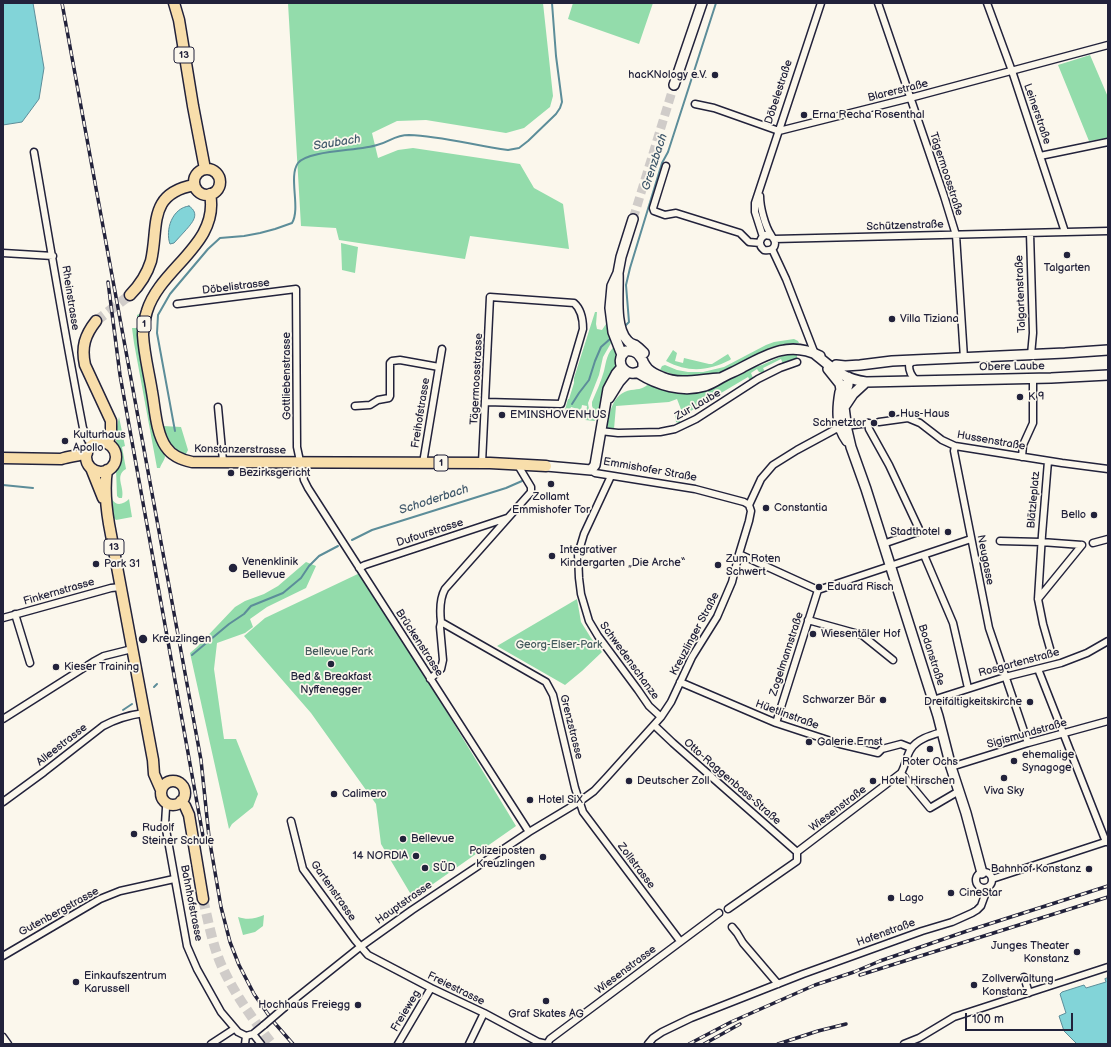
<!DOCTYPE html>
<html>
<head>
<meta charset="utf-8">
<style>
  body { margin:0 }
  #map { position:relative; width:1111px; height:1047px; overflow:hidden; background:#fbf7ec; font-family:"Balsamiq Sans",sans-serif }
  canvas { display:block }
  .frame { position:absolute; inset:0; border:4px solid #22223b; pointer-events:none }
  .scale { position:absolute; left:965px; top:1013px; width:108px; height:18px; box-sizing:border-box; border:2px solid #22223b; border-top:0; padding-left:5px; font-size:12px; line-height:14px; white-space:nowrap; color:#22223b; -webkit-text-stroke:3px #fbf7ec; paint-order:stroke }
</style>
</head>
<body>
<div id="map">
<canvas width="1111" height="1047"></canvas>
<div class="frame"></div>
<div class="scale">100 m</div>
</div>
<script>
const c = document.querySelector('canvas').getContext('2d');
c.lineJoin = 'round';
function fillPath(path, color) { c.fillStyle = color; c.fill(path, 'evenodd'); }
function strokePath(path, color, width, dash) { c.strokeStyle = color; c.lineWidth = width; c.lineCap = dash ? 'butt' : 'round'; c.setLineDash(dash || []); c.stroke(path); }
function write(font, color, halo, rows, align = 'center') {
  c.font = font + ' "Balsamiq Sans",sans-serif'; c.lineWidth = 3.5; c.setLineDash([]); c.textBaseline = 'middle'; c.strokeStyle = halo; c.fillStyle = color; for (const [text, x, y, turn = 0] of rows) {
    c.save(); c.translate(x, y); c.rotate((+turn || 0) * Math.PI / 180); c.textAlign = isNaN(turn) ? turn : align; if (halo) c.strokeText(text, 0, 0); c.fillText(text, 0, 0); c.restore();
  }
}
fillPath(new Path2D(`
  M 288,3 L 543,3 L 553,96 L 550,107 L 524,128 L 506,133 L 426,120 L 397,121 L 372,133 L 378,158 L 398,150 L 413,148 L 520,164 L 534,188 L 563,204 L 569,249 L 470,236 L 465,259 L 339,240 L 336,228 L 301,226 Z
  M 573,3 L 653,3 L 639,44 L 568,19 Z
  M 1090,55 L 1108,97 L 1108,138 L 1089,141 L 1058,65 Z
  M 341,243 L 358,247 L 355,273 L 342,270 Z
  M 595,312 L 597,312 L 596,324 L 597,329 L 602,330 L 606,324 L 608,333 L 611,343 L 603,357 L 599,375 L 588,403 L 589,409 L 595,421 L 585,420 L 587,406 L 582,405 L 581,410 L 571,407 L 567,417 L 563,417 L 568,399 L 569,399 L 574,383 L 574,378 Z
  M 141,313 L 157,441 L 165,456 C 165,460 161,464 160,468 L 157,468 L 134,343 L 132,328 L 138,328 L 140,321 L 137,319 L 137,315 Z
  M 794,339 L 798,341 L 799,343 L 784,344 L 770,348 L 722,373 L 689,376 L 675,375 L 660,370 L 662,366 L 665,365 L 677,370 L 688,372 L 703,372 L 724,367 L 766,345 L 774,342 Z
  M 615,346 C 621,369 611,369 604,387 C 600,397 600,409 598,419 L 592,406 L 592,402 C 596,392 601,382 604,371 C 606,362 607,352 615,346 Z
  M 673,350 L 677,353 L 675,361 L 683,363 L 684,358 L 709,364 L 712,364 L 728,354 L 731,359 L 730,360 C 708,371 689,373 666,361 Z
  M 793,354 L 797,355 L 797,359 L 783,364 L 781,359 L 763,368 L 765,372 L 763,373 L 759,372 L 757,369 L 751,373 L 753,378 L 751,382 L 748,377 L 679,418 L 681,424 L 676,422 L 675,415 L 682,412 L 677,399 L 669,402 L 616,406 L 614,429 L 613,431 L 607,430 C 609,414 612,393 631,390 C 639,389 645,389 650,382 L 718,384 L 747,369 L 762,365 L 782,356 Z
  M 119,417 L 125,446 L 122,447 L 126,469 C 114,476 125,487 122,498 L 119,498 L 117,496 L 116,469 L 120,458 L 115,436 Z
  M 163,426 L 181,427 L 188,450 L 186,454 L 185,454 C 172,449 167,439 163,426 Z
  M 109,489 C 110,492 110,497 112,499 C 116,507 124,504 129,499 L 132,517 L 116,520 L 113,517 Z
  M 306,562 L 316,566 L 306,588 L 267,607 L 250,619 L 253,627 L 245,633 L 217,643 L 214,669 L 224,739 L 236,739 L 258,794 L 253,807 L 232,824 L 229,829 L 190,653 L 197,647 L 235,607 L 245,601 L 264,594 L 278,586 Z
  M 362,572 L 516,826 L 413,898 L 381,844 L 376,804 L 311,713 L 244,636 L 265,618 Z
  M 577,599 L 581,622 L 591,638 L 602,652 L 582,671 L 565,685 L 497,646 Z
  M 264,915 L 263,926 L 255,932 L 243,935 L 238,917 C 247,920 255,919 264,915 Z`), '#93dcab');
const water = new Path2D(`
  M 3,3 L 33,3 L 44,68 L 39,99 L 22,122 L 3,125 Z
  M 189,206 C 201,214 192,223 185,231 C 181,235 178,239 174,243 L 170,244 C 165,230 172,208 189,206 Z
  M 1108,978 L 1108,1044 L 1077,1044 L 1064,1031 L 1059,1016 L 1066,1013 L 1060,994 L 1062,992 L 1084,985 L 1086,988 L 1106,982 L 1105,979 Z`);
fillPath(water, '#82d4d8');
strokePath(water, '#5c8d99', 1);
strokePath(new Path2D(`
  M 624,327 L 629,322 L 626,285 L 630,268 L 662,163 L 668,152 L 716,3
  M 572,404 L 579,393 L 589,380 L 595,361 L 601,347 L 610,339
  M 175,431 L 157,333 L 158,315 L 170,294 L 208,249 L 220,238 L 244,236 L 260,233 L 275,229 L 292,223 C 301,208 288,177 298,163 C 308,150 360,151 377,145 C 390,142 394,135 409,135 C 443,136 475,146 508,150 L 519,148 L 528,141 L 556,114 L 560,108 L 562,102 L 556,56 L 552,3
  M 3,485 L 33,488
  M 352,540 L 372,530 L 506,488 L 522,481
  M 192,655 L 229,624 L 244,614 L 251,606 L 283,593 L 301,578 L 309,566 L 319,556 L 338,546
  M 154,687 L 157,684
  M 123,710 L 132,704`), '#5c8d99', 2);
strokePath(new Path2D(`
  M 1051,652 L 1055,661`), '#d0ccc9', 6, [6, 3]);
strokePath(new Path2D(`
  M 633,219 L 674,85`), '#d0ccc9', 9, [9, 4.5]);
strokePath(new Path2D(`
  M 96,321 L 130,295
  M 203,899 C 208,920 212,942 220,962 C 233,992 252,1018 272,1044`), '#d0ccc9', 10, [10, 5]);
const street = new Path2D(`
  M 878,3 L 944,196 L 956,235 L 964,358
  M 987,3 L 1012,71 L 1065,232
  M 695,104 L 714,108 L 779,131 L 910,98 L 1108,45
  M 34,152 C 50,244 65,336 83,428 L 88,440 L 92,445
  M 1040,156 L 1108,142
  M 666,166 L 653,208 L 654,211 L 665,215 L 676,213 L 740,233 L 749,242 L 760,243
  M 760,196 C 760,207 765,226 771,235 C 772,238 775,239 775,243 C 775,249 770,251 764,250 C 758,245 759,239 765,235 L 771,236
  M 1030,233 L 1033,333 L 1031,355
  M 763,237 L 755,212 L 755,203 L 821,3
  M 774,239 L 1108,231
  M 772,249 L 786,279 L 815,354
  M 3,253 L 53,256
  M 177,304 L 296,289 L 297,447 L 304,480 L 308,488 L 529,832
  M 916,361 L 912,362 L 909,365 C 909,372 911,376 916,380
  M 439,367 L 442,349
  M 355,406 L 370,405 L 378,400 L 389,398 L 390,396 L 390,363 L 392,361 L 400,360 L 439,367 L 423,463
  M 218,407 L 223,461
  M 879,422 L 908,418 L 920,423 L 942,440 L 955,446 L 1062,463 L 1108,469
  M 868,423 L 869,429 L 889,465 L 919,529 L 918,532 L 883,544
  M 600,431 L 618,433 L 660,432 L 675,429 L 696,419 L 758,379 L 780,368 L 797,362
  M 955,446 L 954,451 L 989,628 L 1028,743
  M 1022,457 L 1023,445 L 1033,423 L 1033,378
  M 1048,461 L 1042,535 L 1038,599 L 1043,624 L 1051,652
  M 482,463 L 490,297 L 574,303 C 581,309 583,320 583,329 L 561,404 L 486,402
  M 518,464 L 519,467 L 531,487 L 531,492 L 445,589 C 440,598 440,613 441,622 L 546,682 L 553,695 L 575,788 L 583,812 L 680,941
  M 591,470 L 595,473 L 695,489 L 744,502 L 749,505
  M 611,476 L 584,534 L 578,554 L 579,578 L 581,594 L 589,621 L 598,636 L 638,690 L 649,706 L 661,717
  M 1000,541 L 1041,542 L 1082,545
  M 1093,543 L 1108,539
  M 739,554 L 818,590 L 971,539
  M 924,555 L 953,623 L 968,688
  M 359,568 L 365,565 L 507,518
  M 1038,599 L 1082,545
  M 15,614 L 30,663
  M 3,618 L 111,588 L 121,587
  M 808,620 L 862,635 L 893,660
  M 1038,669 L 1106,842
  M 430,679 L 441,669 L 443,660 L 440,627 L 441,622
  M 680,682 L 776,723 L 840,744 L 878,753 L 882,749 L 901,744 L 911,748
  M 933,700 L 1005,677 L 1061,663 L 1087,653 L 1108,641
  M 3,719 L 93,662 L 104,656 L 132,649
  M 776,723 L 818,590
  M 654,725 L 673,743 L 797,852
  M 951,767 L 1028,743 L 1108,721
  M 901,773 L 930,808 L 959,791
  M 3,802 L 44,772 L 103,726 C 116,719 129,715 144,713
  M 167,803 L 166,808 L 165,824 L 187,946 L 197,969 L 221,1012 L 238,1032 L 246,1036
  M 291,821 L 303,869 L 355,940 L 368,955 L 431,988 L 484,1013 L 538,1042 L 547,1044
  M976 880a8 8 0 1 1 16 0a8 8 0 1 1-16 0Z
  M 992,879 L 1108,841
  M 728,909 L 797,861 L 797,852 L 901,773 C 906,765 906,756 911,749 C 917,739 932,735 942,732
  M 732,927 L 737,933 L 743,943 L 778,984
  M 3,956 L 100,899 L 120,891 L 174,879
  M 1024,977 L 1029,993
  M 285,1007 L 360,947 L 412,910 L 529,832 L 579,802 L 594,791 L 607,777 L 661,717 L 671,702 L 692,657 L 717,617 L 732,582 L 739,554 L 749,521 L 751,511 L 749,505 L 761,479 L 773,465 L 797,450 L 834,430 L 846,426 L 869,423
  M 253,1034 L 261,1044
  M 246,1036 L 253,1034 L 264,1025
  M 3,1037 L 8,1044
  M 211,1044 L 234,1029
  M 245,1044 L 246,1036
  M 398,1044 L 431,988
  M 469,1044 L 484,1013
  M 547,1044 L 550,1039 L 719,913
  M 648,1044 L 653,1038 L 662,1032 L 691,1018 L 803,974 L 922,931 L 952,922 L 972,913 L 977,910 L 981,906 L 985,895 L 986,888
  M 904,1044 L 919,1038 L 954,1017 L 1108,967`);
const secondary = new Path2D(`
  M 674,85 L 702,3
  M 618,273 C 619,291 614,326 627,340 C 629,343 631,344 635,345 C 638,347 641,350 644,353
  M 815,354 C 832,368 843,379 866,382 L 1051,378 L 1108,375
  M 622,355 L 613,332 L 610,308 L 612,286 L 618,273 L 621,257 L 633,219
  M 643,361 L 643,369 C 629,382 611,362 626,351 C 641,349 641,362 648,369 C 652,373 657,375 662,377 C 680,385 700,379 720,378
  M 836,365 L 845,366 L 860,365 L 892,361 L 1065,353 L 1108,350
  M 828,369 L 840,384 L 841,390
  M 638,373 C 657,385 682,393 705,386 C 711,384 716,381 721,378 C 728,374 736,371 743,367 C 769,353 791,341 820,356
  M 848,377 L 848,385 L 844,397 L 844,407 L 847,430 L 851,447 L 866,489 L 938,716 L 951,767 L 966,813 L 982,873
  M 840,392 C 837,409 836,426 847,441
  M 609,398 L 619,382 L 628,372
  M 845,406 L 853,394 L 866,382
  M 546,466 L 591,470 L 595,465 L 608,389 L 616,374 L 622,367`);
const primary = new Path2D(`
  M 174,3 L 179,20 L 193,106 L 205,169
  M194 182a13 13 0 1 1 26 0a13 13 0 1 1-26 0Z
  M 210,194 C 220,244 160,268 147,311 C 145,317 143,327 143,335 C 144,354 149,373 152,392 C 155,408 156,433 166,447 C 172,456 182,460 192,462 L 490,463 L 546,466
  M 130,295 C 140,285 147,274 151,261 C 159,226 147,194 194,185
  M 96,321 C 85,335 81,347 85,365 L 111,421 L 111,431 L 108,443
  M86 457a15 15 0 1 1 30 0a15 15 0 1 1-30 0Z
  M 3,458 L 61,459 C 70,456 78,456 87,453
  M 91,468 L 103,498
  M 107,470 C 104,488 106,506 109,524 L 153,760 L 154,774 L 161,790
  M161 793a12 12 0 1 1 24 0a12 12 0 1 1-24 0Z
  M 181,801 L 185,806 L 189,815 L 203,899`);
strokePath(street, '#22223b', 9);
strokePath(secondary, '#22223b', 12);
strokePath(primary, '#22223b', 13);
strokePath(street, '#fbf7ec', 6);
strokePath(secondary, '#fbf7ec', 9);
strokePath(primary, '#f8deab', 10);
const rail = new Path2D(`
  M 62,3 L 201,760 L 209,837 L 221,907 L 230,942 L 239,965 L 254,994 L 272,1020 L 293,1044
  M 108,282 L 120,375 L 203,836
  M 860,975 L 1108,897
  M 689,1044 L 731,1022 L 815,985 L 854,972 L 880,961 L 967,931 L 1108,886
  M 704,1044 L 740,1024
  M 778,1044 L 818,1031 L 846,1024`);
strokePath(rail, '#22223b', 3.5);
strokePath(rail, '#fbf7ec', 2, [6]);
const streetBridge = new Path2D(`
  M 264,1025 L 285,1007`);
strokePath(streetBridge, '#22223b', 9, []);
strokePath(streetBridge, '#fbf7ec', 6);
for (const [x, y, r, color] of [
  [715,75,4,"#22223b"],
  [804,115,4,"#22223b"],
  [1067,255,4,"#22223b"],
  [892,319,4,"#22223b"],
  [1020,397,4,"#22223b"],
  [892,414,4,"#22223b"],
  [502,415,4,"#22223b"],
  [874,423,4,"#22223b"],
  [65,441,4,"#22223b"],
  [231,473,4,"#22223b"],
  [551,484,4,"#22223b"],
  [766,508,4,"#22223b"],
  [1094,515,4,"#22223b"],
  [948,532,4,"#22223b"],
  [552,556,4,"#22223b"],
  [96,564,4,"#22223b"],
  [718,565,4,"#22223b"],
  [233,568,5,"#22223b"],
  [819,587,4,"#22223b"],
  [813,634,4,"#22223b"],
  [143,639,5,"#22223b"],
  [331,664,4,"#22223b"],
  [56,667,4,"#22223b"],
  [883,700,4,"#22223b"],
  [1030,702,4,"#22223b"],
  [809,742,4,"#22223b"],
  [930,749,4,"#22223b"],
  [1014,761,4,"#22223b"],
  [1004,778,4,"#22223b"],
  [629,781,4,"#22223b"],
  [873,781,4,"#22223b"],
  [334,794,4,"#22223b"],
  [530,800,4,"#22223b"],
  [134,834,4,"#22223b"],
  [403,839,4,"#22223b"],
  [416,856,4,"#22223b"],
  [543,857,4,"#22223b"],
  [425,868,4,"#22223b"],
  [1089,869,4,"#22223b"],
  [951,893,4,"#22223b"],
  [891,898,4,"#22223b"],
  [1077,952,4,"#22223b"],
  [76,982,4,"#22223b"],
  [974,985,4,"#22223b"],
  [546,1001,4,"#22223b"],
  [358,1005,4,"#22223b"]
]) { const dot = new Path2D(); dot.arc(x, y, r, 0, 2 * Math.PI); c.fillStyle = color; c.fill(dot); strokePath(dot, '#fbf7ec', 1.5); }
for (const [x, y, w] of [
  [184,55,20],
  [144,324,14],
  [441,463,14],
  [114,547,20]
]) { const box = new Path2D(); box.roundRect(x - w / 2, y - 8, w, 16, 3); c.fillStyle = '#fbf7ec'; c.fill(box); strokePath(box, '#22223b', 1); }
write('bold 10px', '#22223b', null, [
  ["13",184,55],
  ["1",144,324],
  ["1",441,463],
  ["13",114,547]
]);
write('11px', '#22223b', '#fbf7ec', [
  ["hacKNology e.V.",707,75,"right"],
  ["Erna Recha Rosenthal",812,115],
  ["Talgarten",1067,268,"center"],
  ["Villa Tiziana",900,319],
  ["K 9",1028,397],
  ["Hus-Haus",900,414],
  ["EMINSHOVENHUS",510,415],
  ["Schnetztor",866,423,"right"],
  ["Kulturhaus",73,435],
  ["Apollo",73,448],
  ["Bezirksgericht",239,473],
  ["Zollamt",551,497,"center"],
  ["Emmishofer Tor",551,510,"center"],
  ["Constantia",774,508],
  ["Bello",1086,515,"right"],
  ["Stadthotel",940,532,"right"],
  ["Integrativer",560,550],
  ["Kindergarten „Die Arche“",560,563],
  ["Zum Roten",726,559],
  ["Schwert",726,572],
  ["Venenklinik",242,562],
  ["Bellevue",242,575],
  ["Park 31",104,564],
  ["Eduard Risch",827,587],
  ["Wiesentäler Hof",821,634],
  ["Kreuzlingen",152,639],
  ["Kieser Training",64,667],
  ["Bed & Breakfast",331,677,"center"],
  ["Nyffenegger",331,690,"center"],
  ["Schwarzer Bär",875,700,"right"],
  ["Dreifaltigkeitskirche",1022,702,"right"],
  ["Galerie Ernst",817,742],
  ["ehemalige",1022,755],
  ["Synagoge",1022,768],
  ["Roter Ochs",930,762,"center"],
  ["Deutscher Zoll",637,781],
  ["Hotel Hirschen",881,781],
  ["Viva Sky",1004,791,"center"],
  ["Calimero",342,794],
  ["Hotel SiX",538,800],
  ["Rudolf",142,828],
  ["Steiner Schule",142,841],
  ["Bellevue",411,839],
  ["Polizeiposten",535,851,"right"],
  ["Kreuzlingen",535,864,"right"],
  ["14 NORD|A",408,856,"right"],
  ["SÜD",433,868],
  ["Bahnhof Konstanz",1081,869,"right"],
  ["CineStar",959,893],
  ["Lago",899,898],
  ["Junges Theater",1069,946,"right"],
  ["Konstanz",1069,959,"right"],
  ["Einkaufszentrum",84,976],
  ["Karussell",84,989],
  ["Zollverwaltung",982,979],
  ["Konstanz",982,992],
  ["Hochhaus Freiegg",350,1005,"right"],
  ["Graf Skates AG",546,1014,"center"]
], 'left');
write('11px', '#22223b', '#fbf7ec', [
  ["Blarerstraße",898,91,-14],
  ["Döbelestraße",779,92,-72],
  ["Leinerstraße",1037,114,71],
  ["Tägermoosstraße",946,174,72],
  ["Schützenstraße",905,226,-2],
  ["Döbelistrasse",236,287,-7],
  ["Talgartenstraße",1021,294,-92],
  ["Rheinstrasse",70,298,81],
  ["Obere Laube",1012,367,-1],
  ["Gottliebenstrasse",287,376,-90],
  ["Tägermoosstrasse",477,379,-87],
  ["Zur Laube",698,405,-30],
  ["Freihofstrasse",421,413,-81],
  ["Hussenstraße",991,441,10],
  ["Konstanzerstrasse",240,450,1],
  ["Emmishofer Straße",650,470,10],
  ["Blätzleplatz",1034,500,-85],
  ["Dufourstrasse",430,533,-18],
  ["Neugasse",985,560,79],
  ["Finkernstrasse",59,592,-16],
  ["Kreuzlinger Straße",695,634,-62],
  ["Brückenstrasse",419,643,57],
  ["Zogelmannstraße",787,654,-72],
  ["Bodanstraße",931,655,72],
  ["Schwedenschanze",629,661,54],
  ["Rosgartenstraße",1019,663,-15],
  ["Hüetlinstraße",787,715,20],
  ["Grenzstrasse",571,727,76],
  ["Sigismundstraße",1027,734,-16],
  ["Alleestrasse",62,745,-38],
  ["Otto-Raggenbass-Straße",732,782,41],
  ["Wiesenstraße",838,809,-37],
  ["Zollstrasse",636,866,53],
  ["Gartenstrasse",333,891,55],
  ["Bahnhofstrasse",191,903,79],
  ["Hauptstrasse",404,903,-35],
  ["Gutenbergstrasse",59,912,-29],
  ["Hafenstraße",886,933,-20],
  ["Wiesenstrasse",626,970,-37],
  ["Freiestrasse",456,989,26],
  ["Freieweg",406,1011,-59]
]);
write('11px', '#445a5d', '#fbf7ec', [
  ["Georg-Elser-Park",559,645],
  ["Bellevue Park",339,652]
]);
write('italic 12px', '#3f576a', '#fbf7ec', [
  ["Saubach",337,143,-9],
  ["Grenzbach",655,162,-72],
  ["Schoderbach",434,500,-18]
]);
</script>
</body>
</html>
